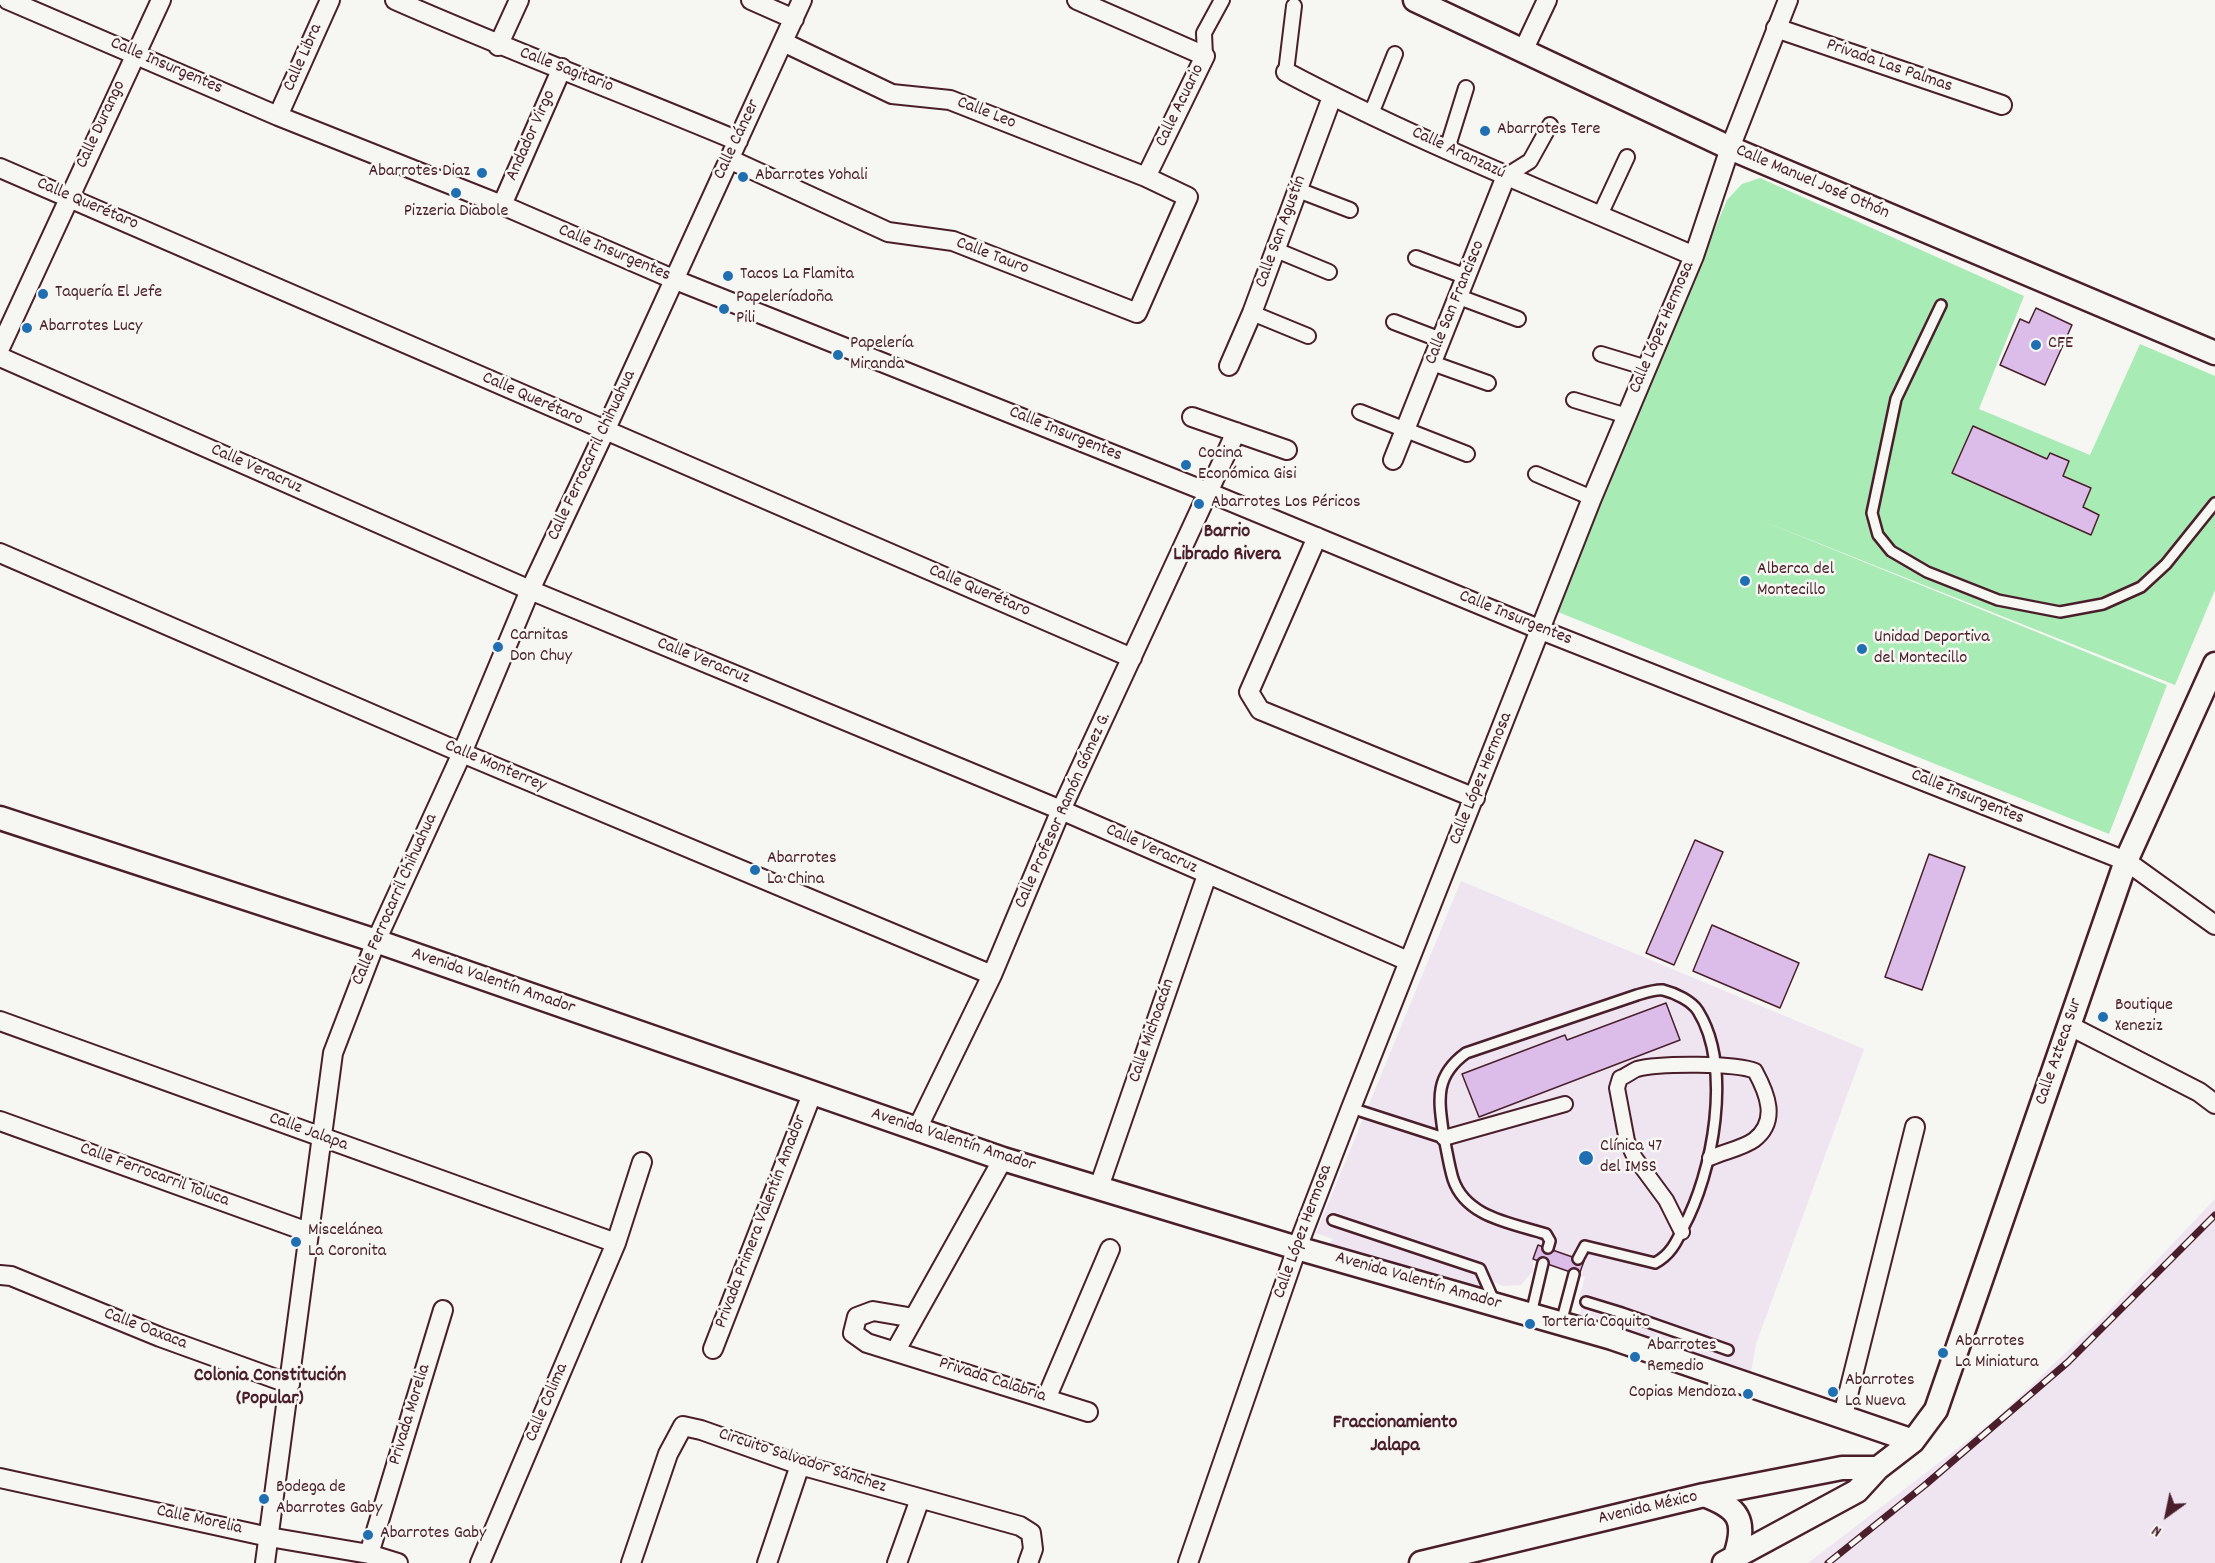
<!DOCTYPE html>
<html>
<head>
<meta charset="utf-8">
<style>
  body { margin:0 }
  #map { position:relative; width:2215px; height:1563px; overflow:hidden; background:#f6f6f2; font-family:Dekko,sans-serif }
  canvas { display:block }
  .north { position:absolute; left:2137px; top:1485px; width:60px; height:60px; -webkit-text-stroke:4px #f6f6f2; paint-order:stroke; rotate:213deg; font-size:16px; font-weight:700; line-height:24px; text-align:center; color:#4a1f2b }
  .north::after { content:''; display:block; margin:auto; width:21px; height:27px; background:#4a1f2b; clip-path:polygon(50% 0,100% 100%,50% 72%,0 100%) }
</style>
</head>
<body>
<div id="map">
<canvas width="2215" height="1563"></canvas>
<div class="north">N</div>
</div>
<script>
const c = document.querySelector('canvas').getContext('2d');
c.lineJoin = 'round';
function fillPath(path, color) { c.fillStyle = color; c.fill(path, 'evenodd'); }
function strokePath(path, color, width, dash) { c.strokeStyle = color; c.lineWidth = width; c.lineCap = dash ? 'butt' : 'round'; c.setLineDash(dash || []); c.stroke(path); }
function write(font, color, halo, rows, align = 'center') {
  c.font = font + ' Dekko,sans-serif'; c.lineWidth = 5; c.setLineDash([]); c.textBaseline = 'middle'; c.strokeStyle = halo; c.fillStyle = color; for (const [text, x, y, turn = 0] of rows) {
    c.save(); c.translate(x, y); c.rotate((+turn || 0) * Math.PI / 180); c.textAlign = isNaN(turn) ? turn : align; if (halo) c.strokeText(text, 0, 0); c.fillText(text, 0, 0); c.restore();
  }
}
fillPath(new Path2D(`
  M 1461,881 L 1864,1049 L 1756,1344 L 1750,1377 L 1575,1327 L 1581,1310 L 1580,1294 L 1585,1277 L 1533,1259 L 1533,1271 L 1521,1285 L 1503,1286 L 1496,1283 L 1478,1287 L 1474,1293 L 1327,1247 L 1333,1239 L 1316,1233 Z
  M 2215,1199 L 2215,1563 L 1808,1563 L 1996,1419 L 2105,1315 Z`), '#eee5f0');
fillPath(new Path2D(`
  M 1760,178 L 2024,296 L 1979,409 L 2090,455 L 2140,344 L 2215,376 L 2215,590 L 2175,685 L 1758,519 L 2167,685 L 2109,834 L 1558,612 L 1616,462 L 1727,200 L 1742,184 Z`), '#a9ebb5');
const building = new Path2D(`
  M 2036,308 L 2072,325 L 2045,385 L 2000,365 L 2020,319 L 2029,323 Z
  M 1973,426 L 2047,459 L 2050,453 L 2069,461 L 2063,476 L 2091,488 L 2083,507 L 2099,515 L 2091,535 L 1952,473 Z
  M 1695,840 L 1723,852 L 1674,965 L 1646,953 Z
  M 1929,854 L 1965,867 L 1922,990 L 1885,977 Z
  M 1712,925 L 1799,963 L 1780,1008 L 1693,971 Z
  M 1666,1003 L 1680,1040 L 1479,1117 L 1462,1074 L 1565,1035 L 1567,1040 Z
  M 1538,1245 L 1584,1261 L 1579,1275 L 1533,1259 Z`);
fillPath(building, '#dcbdea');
strokePath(building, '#4a1f2b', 1.5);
const service = new Path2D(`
  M 1941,305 L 1896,399 L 1872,513 L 1878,535 L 1891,551 L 1927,572 L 1998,600 L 2060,612 L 2103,604 L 2141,587 L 2166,564 L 2215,503
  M 1351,1108 L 1444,1138 C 1439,1101 1433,1077 1466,1053 L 1637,995 C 1644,993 1656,989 1663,990 C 1675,993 1692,1001 1698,1011 C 1733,1067 1713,1173 1683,1228 C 1676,1243 1670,1255 1655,1263 L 1585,1246 L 1578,1259
  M 1444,1138 C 1447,1151 1449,1166 1453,1179 C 1466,1218 1512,1223 1546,1234 L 1550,1241 L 1548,1248
  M 1333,1220 L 1480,1269 L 1495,1303
  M 1586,1302 L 1622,1313
  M 1531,1314 L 1543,1263
  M 1561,1323 L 1574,1274
  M 1612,1338 L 1622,1313 L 1728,1350`);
const pedestrian = new Path2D(`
  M 1205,56 L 1204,33 L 1222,0
  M 1286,72 L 1294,6
  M 1371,114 L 1395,54
  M 1447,149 L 1466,88
  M 1506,176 L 1530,161 L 1550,125
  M 1298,190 L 1350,210
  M 1600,215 L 1627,157
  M 1276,250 L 1329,272
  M 1416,258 L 1467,277
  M 1459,297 L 1518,319
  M 1252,313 L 1308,336
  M 1394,322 L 1441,340
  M 1601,354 L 1647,368
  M 1432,363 L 1488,383
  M 1574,400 L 1627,416
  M 1360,412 L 1467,454
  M 1536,474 L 1592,498
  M 1444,1138 L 1565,1104
  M 1682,1232 L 1666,1200 L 1635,1158 L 1627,1141 L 1617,1088 L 1620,1078 C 1626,1076 1632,1071 1637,1069 C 1659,1063 1737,1063 1755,1071 C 1767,1093 1779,1121 1754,1140 C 1743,1148 1723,1152 1710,1158`);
const minor = new Path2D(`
  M 8,0 L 278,116 L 502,205 L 673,279 L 1210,493 L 1541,630 L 2126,861 L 2215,925
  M 395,0 C 508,50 624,93 738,141
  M 751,0 L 794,19
  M 1077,0 L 1205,56 L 1146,177
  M 1776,28 L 2002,105
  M 498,46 L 519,0
  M 1523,51 L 1547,0
  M 1286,72 C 1418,142 1557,196 1694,256
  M 278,116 L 330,0
  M 729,159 L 888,232 L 953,241 L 1137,313 L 1188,197 L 1146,177 L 950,100 L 892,94 L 783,42
  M 0,168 L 1132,658
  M 502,205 L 562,68
  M 0,348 L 161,0
  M 0,357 L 530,590 L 1061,810 L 1408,961
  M 1229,366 L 1252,313 L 1332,97
  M 1192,417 L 1287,450
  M 1393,460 L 1506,176
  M 1317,537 L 1249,692 L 1260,710 L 1475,798
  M 0,553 L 462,753 L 992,975
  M 0,1021 L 616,1243
  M 2070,1026 L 2199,1092 L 2215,1104
  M 0,1121 L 308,1232
  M 917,1129 L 992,975 L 1061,810 L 1236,432
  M 1099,1187 L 1207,875
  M 0,1275 L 11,1276 L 160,1337 L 290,1384
  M 914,1318 L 873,1311 L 857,1317 L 853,1333 L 867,1343 L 1088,1412
  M 713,1349 L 812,1094
  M 896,1350 L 1003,1159
  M 1046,1399 L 1110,1249
  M 1843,1415 L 1915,1127
  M 0,1478 L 269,1537 L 369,1554 L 398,1563
  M 369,1554 L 443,1310
  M 265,1563 L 333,1053 L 376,941 L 462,753 L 530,590 L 605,431 L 802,0
  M 480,1563 L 616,1243 L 642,1162
  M 631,1563 L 668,1454 L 683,1426 L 701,1430 L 800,1465 L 1020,1526 L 1031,1533 L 1033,1549 L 1028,1563
  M 767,1563 L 800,1465
  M 897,1563 L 920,1499
  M 1188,1563 L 1297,1248 L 1351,1108 L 1592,498 L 1694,256 L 1730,148 L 1788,0`);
const tertiary = new Path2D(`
  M 1415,0 L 1730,148 L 2215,353
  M 0,818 L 376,941 L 1003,1159 L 1297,1248 L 1612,1338 L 1913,1441
  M 1704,1495 C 1739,1508 1747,1520 1735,1556
  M 1421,1563 L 1704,1495 L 1842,1468 L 1878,1468
  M 1724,1563 L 1857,1491 L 1878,1468 L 1913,1441 L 1936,1410 L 2126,861 L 2215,664`);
strokePath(service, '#4a1f2b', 14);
strokePath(pedestrian, '#4a1f2b', 18);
strokePath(minor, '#4a1f2b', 22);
strokePath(tertiary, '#4a1f2b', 27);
strokePath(service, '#f6f6f2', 9);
strokePath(pedestrian, '#f6f6f2', 14);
strokePath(minor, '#f6f6f2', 18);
strokePath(tertiary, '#f6f6f2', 22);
const rail = new Path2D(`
  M 1828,1563 L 1925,1485 L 2068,1362 L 2215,1215`);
strokePath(rail, '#4a1f2b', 7);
strokePath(rail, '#f6f6f2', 4.5, [14]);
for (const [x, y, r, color] of [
  [1485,131,6,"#1f6fb2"],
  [482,173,6,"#1f6fb2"],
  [743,177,6,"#1f6fb2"],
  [456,193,6,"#1f6fb2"],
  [728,276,6,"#1f6fb2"],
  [43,294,6,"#1f6fb2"],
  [724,309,6,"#1f6fb2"],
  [27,328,6,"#1f6fb2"],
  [2036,345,6,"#1f6fb2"],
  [838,355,6,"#1f6fb2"],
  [1186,465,6,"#1f6fb2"],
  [1199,504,6,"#1f6fb2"],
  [1745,581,6,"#1f6fb2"],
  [498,647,6,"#1f6fb2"],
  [1862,649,6,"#1f6fb2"],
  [755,870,6,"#1f6fb2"],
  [2103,1017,6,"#1f6fb2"],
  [1586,1158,8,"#1f6fb2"],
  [296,1242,6,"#1f6fb2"],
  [1530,1324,6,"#1f6fb2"],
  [1943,1353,6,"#1f6fb2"],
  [1635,1357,6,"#1f6fb2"],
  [1833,1392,6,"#1f6fb2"],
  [1748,1394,6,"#1f6fb2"],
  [264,1499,6,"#1f6fb2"],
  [368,1535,6,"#1f6fb2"]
]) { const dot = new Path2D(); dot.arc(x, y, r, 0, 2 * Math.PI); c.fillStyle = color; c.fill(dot); strokePath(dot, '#f6f6f2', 2); }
write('18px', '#4a1f2b', '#f6f6f2', [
  ["Calle Libra",304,58,-66],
  ["Calle Insurgentes",166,67,23],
  ["Privada Las Palmas",1889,67,19],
  ["Calle Sagitario",566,71,21],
  ["Calle Acuario",1181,106,-64],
  ["Calle Leo",986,114,21],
  ["Calle Durango",102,125,-65],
  ["Andador Virgo",532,136,-66],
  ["Calle Cáncer",738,140,-65],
  ["Calle Aranzazú",1458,154,25],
  ["Calle Manuel José Othón",1812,183,23],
  ["Calle Querétaro",87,205,23],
  ["Calle San Agustín",1282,232,-70],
  ["Calle Insurgentes",614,254,23],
  ["Calle Tauro",992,257,21],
  ["Calle San Francisco",1456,303,-68],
  ["Calle López Hermosa",1663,328,-67],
  ["Calle Querétaro",532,400,24],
  ["Calle Insurgentes",1065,435,22],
  ["Calle Ferrocarril Chihuahua",593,456,-65],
  ["Calle Veracruz",256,470,24],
  ["Calle Querétaro",979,592,23],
  ["Calle Insurgentes",1515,619,22],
  ["Calle Veracruz",703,662,22],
  ["Calle Monterrey",495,767,23],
  ["Calle López Hermosa",1482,779,-68],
  ["Calle Insurgentes",1967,798,22],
  ["Calle Profesor Ramón Gómez G.",1064,811,-66],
  ["Calle Veracruz",1151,850,24],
  ["Calle Ferrocarril Chihuahua",396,900,-66],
  ["Avenida Valentín Amador",493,982,19],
  ["Calle Michoacán",1153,1031,-71],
  ["Calle Azteca Sur",2060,1052,-71],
  ["Calle Jalapa",308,1133,20],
  ["Avenida Valentín Amador",953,1141,18],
  ["Calle Ferrocarril Toluca",154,1176,20],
  ["Privada Primera Valentín Amador",762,1222,-69],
  ["Calle López Hermosa",1304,1232,-70],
  ["Avenida Valentín Amador",1418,1282,16],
  ["Calle Oaxaca",145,1330,21],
  ["Privada Calabria",992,1381,18],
  ["Calle Colima",548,1403,-67],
  ["Privada Morelia",411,1415,-73],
  ["Circuito Salvador Sánchez",802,1462,18],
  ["Avenida México",1648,1509,-13],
  ["Calle Morelia",199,1521,12]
]);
write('18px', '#4a1f2b', '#f6f6f2', [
  ["Abarrotes Tere",1497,131],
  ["Abarrotes Diaz",470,173,"right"],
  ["Abarrotes Yohali",755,177],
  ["Pizzeria Diabole",456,213,"center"],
  ["Tacos La Flamita",740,276],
  ["Taquería El Jefe",55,294],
  ["Papeleríadoña",736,299],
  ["Pili",736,320],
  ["Abarrotes Lucy",39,328],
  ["Papelería",850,345],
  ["Miranda",850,366],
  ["CFE",2048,345],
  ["Cocina",1198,455],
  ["Económica Gisi",1198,476],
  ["Abarrotes Los Péricos",1211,504],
  ["Alberca del",1757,571],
  ["Montecillo",1757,592],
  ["Carnitas",510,637],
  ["Don Chuy",510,658],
  ["Unidad Deportiva",1874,639],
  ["del Montecillo",1874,660],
  ["Abarrotes",767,860],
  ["La China",767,881],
  ["Boutique",2115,1007],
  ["Xeneziz",2115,1028],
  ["Clínica 47",1600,1148],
  ["del IMSS",1600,1169],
  ["Miscelánea",308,1232],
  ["La Coronita",308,1253],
  ["Tortería Coquito",1542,1324],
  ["Abarrotes",1955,1343],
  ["La Miniatura",1955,1364],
  ["Abarrotes",1647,1347],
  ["Remedio",1647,1368],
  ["Abarrotes",1845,1382],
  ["La Nueva",1845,1403],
  ["Copias Mendoza",1736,1394,"right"],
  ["Bodega de",276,1489],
  ["Abarrotes Gaby",276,1510],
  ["Abarrotes Gaby",380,1535]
], 'left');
write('bold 20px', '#4a1f2b', '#f6f6f2', [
  ["Barrio",1227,533],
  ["Librado Rivera",1227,556],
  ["Colonia Constitución",270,1377],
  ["(Popular)",270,1400],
  ["Fraccionamiento",1395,1424],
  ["Jalapa",1395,1447]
]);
</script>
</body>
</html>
